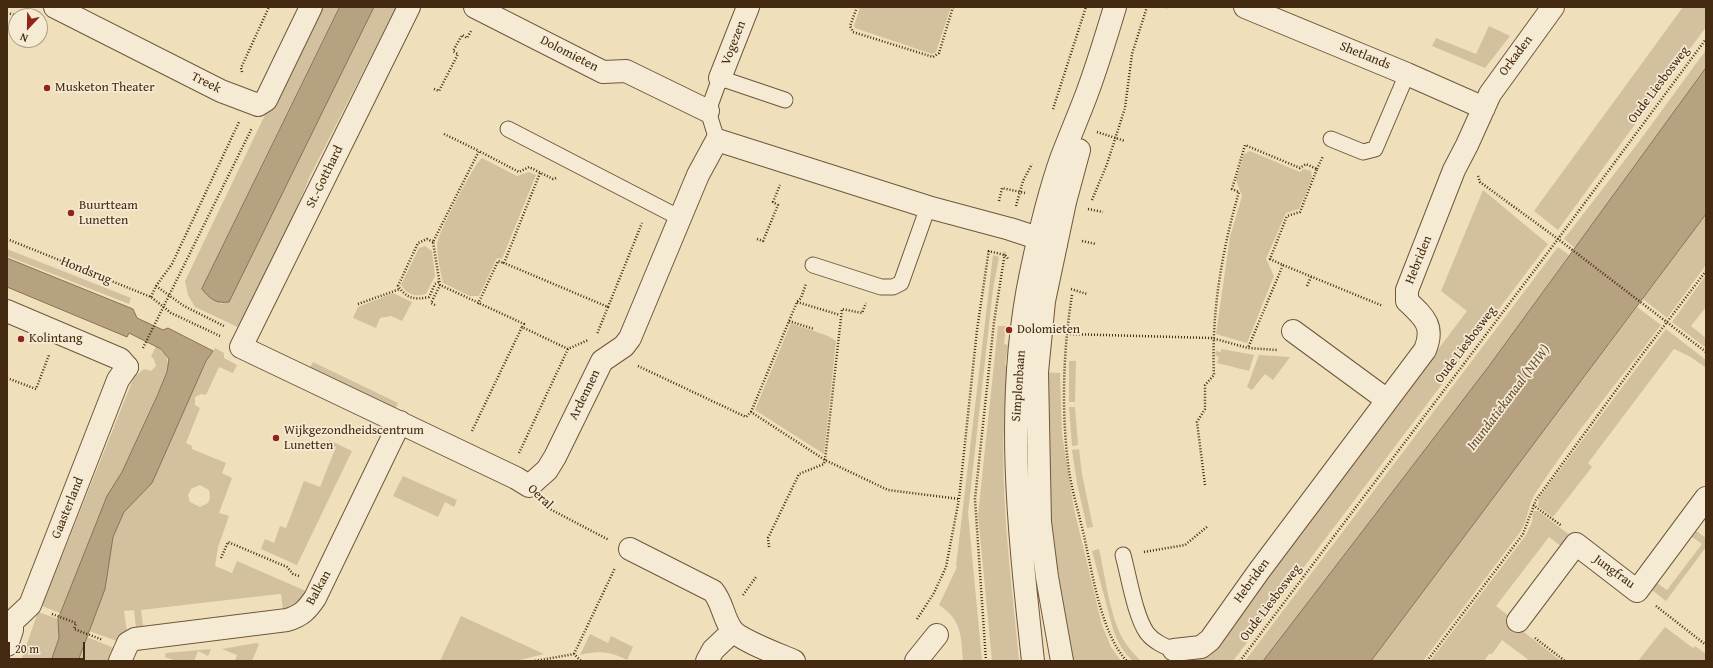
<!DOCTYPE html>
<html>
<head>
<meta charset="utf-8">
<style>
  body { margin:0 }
  #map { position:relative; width:1713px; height:668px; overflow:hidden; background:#f0dfbb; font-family:"Gentium Book Plus",serif }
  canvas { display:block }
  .frame { position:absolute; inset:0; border:8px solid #442a11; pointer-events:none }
  .north { position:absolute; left:8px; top:8px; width:40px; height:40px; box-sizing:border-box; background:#f5ead3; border:1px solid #ae9d85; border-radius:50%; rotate:202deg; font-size:11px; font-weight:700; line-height:16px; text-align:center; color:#442a11 }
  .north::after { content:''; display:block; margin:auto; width:14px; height:18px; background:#8f2418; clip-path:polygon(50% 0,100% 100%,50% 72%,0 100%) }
  .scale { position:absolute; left:8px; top:642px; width:77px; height:18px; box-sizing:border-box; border:2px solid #442a11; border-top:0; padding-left:5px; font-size:12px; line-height:14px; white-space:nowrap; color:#442a11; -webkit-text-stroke:3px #f5ead3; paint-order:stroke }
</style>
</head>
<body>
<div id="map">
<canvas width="1713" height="668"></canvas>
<div class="frame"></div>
<div class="north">N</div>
<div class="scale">20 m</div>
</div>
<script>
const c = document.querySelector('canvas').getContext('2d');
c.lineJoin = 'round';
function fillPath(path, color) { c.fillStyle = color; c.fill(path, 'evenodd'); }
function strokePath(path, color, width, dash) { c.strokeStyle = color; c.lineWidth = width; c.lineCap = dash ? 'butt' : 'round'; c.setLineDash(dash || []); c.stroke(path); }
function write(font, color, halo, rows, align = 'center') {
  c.font = font + ' "Gentium Book Plus",serif'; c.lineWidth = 3.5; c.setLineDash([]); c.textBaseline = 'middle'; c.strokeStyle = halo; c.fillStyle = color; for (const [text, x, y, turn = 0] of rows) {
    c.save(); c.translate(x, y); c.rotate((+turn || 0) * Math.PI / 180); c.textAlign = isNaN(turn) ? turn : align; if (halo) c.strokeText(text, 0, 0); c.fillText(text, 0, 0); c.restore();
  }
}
fillPath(new Path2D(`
  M 317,7 L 340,7 L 256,179 L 220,304 L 229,302 L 374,7 L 396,7 L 310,176 L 282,244 L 242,329 L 195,307 L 188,295 L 185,281 Z
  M 860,7 L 951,7 L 936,52 L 932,54 L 855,28 L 854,26 Z
  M 1683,7 L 1706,7 L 1706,27 L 1558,230 L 1534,211 Z
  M 1489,26 L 1510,36 L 1485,68 L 1432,46 L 1436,38 L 1476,54 Z
  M 1706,50 L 1706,68 L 1575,248 L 1564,239 L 1638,143 Z
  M 1250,151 L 1300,172 L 1304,169 L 1311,171 L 1312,178 L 1299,209 L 1286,213 L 1266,259 L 1274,276 L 1247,343 L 1216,334 L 1230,237 L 1242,196 L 1236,180 L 1244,154 Z
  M 482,158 L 517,176 L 529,172 L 536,175 L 502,259 L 497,258 L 479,296 L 470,296 L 443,283 C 441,273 435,248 438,240 C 441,229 475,162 482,158 Z
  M 1483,190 L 1548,244 L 1233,661 L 1187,661 L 1190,657 L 1219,641 L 1467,311 L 1441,291 Z
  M 1706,214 L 1706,265 L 1667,318 L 1643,299 Z
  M 425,246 L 432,251 L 435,276 L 426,294 C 415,297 408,295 401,285 L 419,248 Z
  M 1558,247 L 1569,255 L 1489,366 L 1263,661 L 1245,661 Z
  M 7,249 L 131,298 L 129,304 L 7,256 Z
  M 993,255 L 999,257 L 993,289 L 968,513 L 982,661 L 963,661 C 961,636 962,620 939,605 L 957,567 L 956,566 Z
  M 1706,275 L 1706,307 L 1691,326 L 1706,338 L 1706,348 L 1672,322 Z
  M 393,293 L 412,302 L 402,321 L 391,316 L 380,318 L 376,328 L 353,318 L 358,307 Z
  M 1637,307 L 1661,325 C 1619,381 1573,435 1535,494 C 1528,505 1528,519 1521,531 L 1423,661 L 1371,661 Z
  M 791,323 L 828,336 L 836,341 L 824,454 L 755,410 Z
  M 998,326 L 1006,326 L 1004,344 L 1008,345 L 1005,365 L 1009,367 C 995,464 1010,563 1019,661 L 992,661 L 978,515 Z
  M 1666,329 L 1706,360 L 1706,368 L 1691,357 L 1674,349 L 1588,463 L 1592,467 L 1553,517 L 1538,506 L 1539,498 Z
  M 156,346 C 166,353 170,359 167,372 L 122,472 L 107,496 L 60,613 L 42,606 L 134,377 L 144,369 L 151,371 L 156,366 L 154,359 L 151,357 Z
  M 215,348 L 224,353 L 224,358 L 237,365 L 233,373 L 219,367 L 206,395 L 201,394 L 195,397 L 195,405 L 200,408 L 186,443 L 192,446 L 192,449 L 226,463 L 222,473 L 232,478 L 219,513 L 229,516 L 218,547 L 215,566 L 232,573 L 237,561 L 308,592 L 299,606 L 283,611 L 281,594 L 279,594 L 141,610 L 143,626 L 136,628 L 134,610 L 124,611 L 127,632 L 117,641 L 89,631 L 105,589 L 113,537 L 124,512 L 152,482 L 206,361 ZM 200,485 L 209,490 L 210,498 L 208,503 L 200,507 L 190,502 L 188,495 L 191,489 Z
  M 1221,349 L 1254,355 L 1249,371 L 1217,363 L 1219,357 L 1215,355 L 1216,351 L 1221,352 Z
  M 1259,355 L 1290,357 L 1273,380 L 1265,374 L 1252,390 L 1247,387 Z
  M 1069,361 L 1076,361 L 1075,402 L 1069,402 Z
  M 313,362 L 398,403 L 394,412 L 308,371 Z
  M 1044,372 L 1060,373 L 1062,434 L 1074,509 L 1102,625 L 1111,647 L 1121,661 L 1070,661 L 1047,526 Z
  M 1069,407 L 1075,407 L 1078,445 L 1072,446 Z
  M 329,440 L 352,451 L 297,565 L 261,549 L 265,539 L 274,543 L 280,526 L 286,528 L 304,481 L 320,487 L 336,447 L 328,444 Z
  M 1079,449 L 1082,474 L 1093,527 L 1087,528 L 1077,483 L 1072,450 Z
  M 403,476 L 457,500 L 454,507 L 445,502 L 438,517 L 393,496 Z
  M 1533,511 L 1538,511 L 1571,536 L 1562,547 L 1549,537 L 1496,606 L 1509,616 L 1511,622 L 1561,661 L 1530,661 L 1502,640 L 1492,654 L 1489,654 L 1484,661 L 1430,661 L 1526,535 L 1532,522 Z
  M 1692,528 L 1706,538 L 1706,547 L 1666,601 L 1648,587 L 1653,580 L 1667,590 L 1702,544 L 1688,534 Z
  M 1099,549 C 1105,575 1110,617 1123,639 C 1128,648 1134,654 1141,661 L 1133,661 C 1123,652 1117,641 1113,629 L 1092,551 Z
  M 38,612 L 58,619 L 59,638 L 51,661 L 21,661 Z
  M 461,616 L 544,654 L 516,661 L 440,661 Z
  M 1665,627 L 1693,648 L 1695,646 L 1706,654 L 1706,661 L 1638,661 Z
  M 590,634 L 608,643 L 611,636 L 633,647 L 627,660 C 612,652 597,650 580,655 Z
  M 87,637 L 114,648 L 109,661 L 78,661 Z
  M 256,643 L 259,644 L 252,661 L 235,661 L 237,655 L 222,649 Z
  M 211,649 L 208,656 L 198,651 L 194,661 L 176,661 L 165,657 L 166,653 Z`), '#d3c09e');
const water = new Path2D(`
  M 340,7 L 374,7 L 229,302 C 216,304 210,299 202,289 Z
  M 1706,68 L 1706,214 L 1371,661 L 1263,661 L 1489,366 Z
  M 7,258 L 133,309 L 137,318 L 163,330 L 168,328 L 213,351 L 206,361 L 152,483 L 124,512 L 113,537 L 105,589 L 78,661 L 51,661 L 59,638 L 58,619 L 107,496 L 122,472 L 157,396 L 167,372 L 169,359 L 161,349 L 129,333 L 127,337 L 7,287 Z`);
fillPath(water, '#b6a181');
strokePath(water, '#887154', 1);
const service = new Path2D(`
  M 508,129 L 680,218
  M 1331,139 L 1363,152 L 1375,149 L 1407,74
  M 717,140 L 708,111 L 720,78 L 785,100
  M 813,265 L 881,287 L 893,287 L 901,283 L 928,207
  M 1123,555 C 1129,577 1135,616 1147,633 C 1154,642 1164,646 1174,650`);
const pedestrian = new Path2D(`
  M 720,78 L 748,7
  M 7,311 L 120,359 L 127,367`);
const minor = new Path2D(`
  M 55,7 L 221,91 L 258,105 L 266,100 L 311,7
  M 409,7 L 241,347 L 516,478 L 529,486 L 547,470 L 555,457 L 602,361 L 624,346 L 630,338 L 698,175 L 717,140 L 928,207 L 1010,229 L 1056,244
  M 475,7 L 603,72 L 626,71 L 708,111
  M 1245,7 L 1407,74 L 1484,108
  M 1293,331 L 1387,400
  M 630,549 L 713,591 C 723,603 723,618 732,630 C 740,640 780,655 794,661
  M 1518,621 L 1576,544 L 1637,591 L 1706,498
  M 12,622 L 30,605 L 118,380 L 127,367
  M 7,645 L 12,630 L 12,622
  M 1174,650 L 1201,647 L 1210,640 L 1259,571 L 1425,350 C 1435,326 1424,317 1407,301 L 1407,290 L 1454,170 L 1467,145 L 1490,94 L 1553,7
  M 120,661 L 128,643 L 135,639 L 287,620 C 301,616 307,610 315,598 L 400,422
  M 707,661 L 713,650 L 733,631
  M 916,661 L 937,635`);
const tertiary = new Path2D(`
  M 1033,661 C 1019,532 1004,401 1031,273 C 1039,235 1048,196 1061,159 C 1069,138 1078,117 1086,96 C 1097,67 1106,37 1115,7
  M 1062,661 L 1047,577 L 1040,522 L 1037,372 L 1044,301 L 1065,202 L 1079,150`);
strokePath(service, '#6f573c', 17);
strokePath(pedestrian, '#6f573c', 24);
strokePath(minor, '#6f573c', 24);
strokePath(tertiary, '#6f573c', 24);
strokePath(new Path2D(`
  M 857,7 L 850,26 L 853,32 L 933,57 L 939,53 L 953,7
  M 1166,7 L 1167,7
  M 7,13 L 18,16
  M 242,72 L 241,68 L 269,7
  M 434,89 L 439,91 L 458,54 L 453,51 L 462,35 L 467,38 L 471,31
  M 1053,109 L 1086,7
  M 1097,132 L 1125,141
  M 444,134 L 479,151
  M 1317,169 L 1323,156
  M 540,173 L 504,263 L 608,307 L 597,334
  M 1478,176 L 1480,182 L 1558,239 L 1706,352
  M 556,178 L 553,179 L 529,167 L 519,172 L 479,151 L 433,242 L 440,285 L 524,324 L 522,327 L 568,349
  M 1092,200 L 1107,164 L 1125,108 L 1132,54 L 1147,7
  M 999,201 L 1002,188 L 1025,193
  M 1016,206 L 1023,181 L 1032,164
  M 1088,209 L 1103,212
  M 7,239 L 151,297 L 171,313 L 220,336
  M 757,239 L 763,241 L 778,205 L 773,202 L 780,185
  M 1082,241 L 1096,244
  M 433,242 L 427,239 L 418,243 L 398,286 C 407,299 415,300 429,297 L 435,284 L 439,282
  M 988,251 L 1005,255 L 1009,260
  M 1283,265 L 1383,306
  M 156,286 L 184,306 L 224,326
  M 1307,286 L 1311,277
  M 1071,289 L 1087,294
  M 1072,295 C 1063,351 1061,413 1069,471 C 1073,496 1081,520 1086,545 C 1093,578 1103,637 1127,661
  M 151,297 L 156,286 L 172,264 L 239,122
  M 797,302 L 840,315
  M 358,304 L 400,289
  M 478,304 L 498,261 L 504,263
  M 435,305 L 431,303 L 440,285
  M 608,307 L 642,223
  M 789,321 L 814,329
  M 1067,334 L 1212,338 L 1248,348 L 1278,350
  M 143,348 L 252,128
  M 638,366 L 746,417 L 751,412 L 825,460 L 888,490 L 959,499
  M 7,378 L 36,389 L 49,355
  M 751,412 L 797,302 L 801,298 L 806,284
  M 1705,415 L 1706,415
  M 472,431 L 522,327
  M 519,453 L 568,349 L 588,340
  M 1205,485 L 1197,422 L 1205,409 L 1205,385 L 1214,375 C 1211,314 1222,250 1239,192 L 1232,189 L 1245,145 L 1300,168 L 1306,164 L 1317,169 L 1300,212 L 1287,216 L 1270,259 L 1283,265 L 1248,348
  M 544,504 L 546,507 L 609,540
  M 1533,505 L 1562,526
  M 769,547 L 768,538 L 799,474 L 824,464 L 825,460 L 842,309 L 862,313 L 866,303
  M 1144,552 L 1185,545 L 1208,526
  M 221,558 L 228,542 L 287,567 L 293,574 L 299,576
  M 743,595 L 756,577
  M 1656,606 L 1706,645
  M 52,614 L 76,623 L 74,629 L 103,640
  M 917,619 L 934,593 L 946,567 L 959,499 L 977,330 L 989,249
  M 1535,638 L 1565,661
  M 574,654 L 615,568
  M 535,661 L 574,654 L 581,661
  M 986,661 L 975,499 L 994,322 L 1005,252
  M 1240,661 L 1558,239 L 1706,39
  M 1427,661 L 1523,534 L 1536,500 L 1641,356 L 1706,271`), '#442a11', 2.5, [1, 2]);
strokePath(service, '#f5ead3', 15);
strokePath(pedestrian, '#f5ead3', 22);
strokePath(minor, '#f5ead3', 22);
strokePath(tertiary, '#f5ead3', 22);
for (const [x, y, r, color] of [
  [47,88,4,"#8f2418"],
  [71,213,4,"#8f2418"],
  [1009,330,4,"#8f2418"],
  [21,339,4,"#8f2418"],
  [276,438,4,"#8f2418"]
]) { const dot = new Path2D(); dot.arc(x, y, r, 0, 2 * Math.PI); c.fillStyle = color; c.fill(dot); strokePath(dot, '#f5ead3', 1.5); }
write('13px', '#442a11', '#f5ead3', [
  ["Vogezen",734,43,-69],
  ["Dolomieten",569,54,27],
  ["Shetlands",1365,56,22],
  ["Orkaden",1516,56,-53],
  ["Treek",206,83,26],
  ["Oude Liesbosweg",1659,85,-53],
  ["St.-Gotthard",325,177,-64],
  ["Hebriden",1419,260,-68],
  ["Hondsrug",86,271,22],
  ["Oude Liesbosweg",1466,345,-53],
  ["Simplonbaan",1019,386,-86],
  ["Ardennen",585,395,-64],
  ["Oeral",540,497,44],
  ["Gaasterland",68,508,-68],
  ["Jungfrau",1614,572,36],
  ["Hebriden",1252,581,-54],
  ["Balkan",319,588,-61],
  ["Oude Liesbosweg",1271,603,-53]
]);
write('13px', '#442a11', '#f5ead3', [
  ["Musketon Theater",55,88],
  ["Buurtteam",79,206],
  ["Lunetten",79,221],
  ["Dolomieten",1017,330],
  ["Kolintang",29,339],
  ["Wijkgezondheidscentrum",284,431],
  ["Lunetten",284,446]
], 'left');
write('italic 14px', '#664e33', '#f5ead3', [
  ["Inundatiekanaal (NHW)",1509,398,-53]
]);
</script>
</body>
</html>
